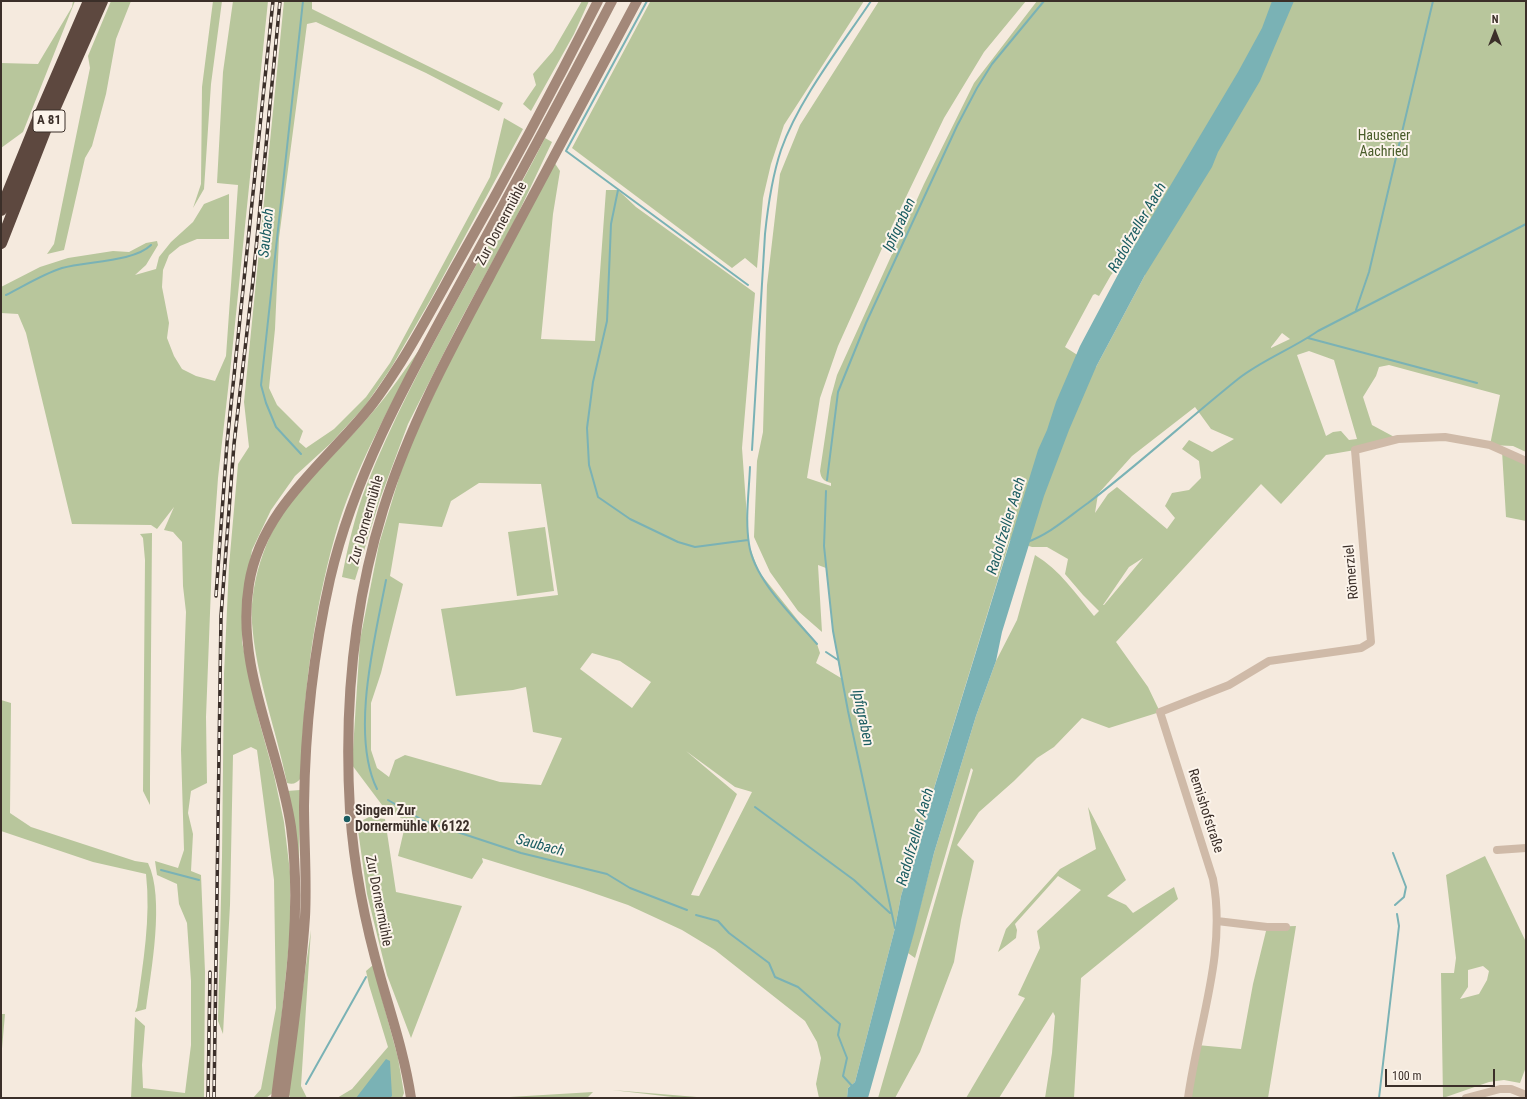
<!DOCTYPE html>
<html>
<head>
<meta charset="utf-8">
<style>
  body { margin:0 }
  #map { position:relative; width:1527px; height:1099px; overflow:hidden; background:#f5eade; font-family:"Roboto Condensed",sans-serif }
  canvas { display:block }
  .frame { position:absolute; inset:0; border:2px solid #3b2f29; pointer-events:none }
  .north { position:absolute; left:1475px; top:12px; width:40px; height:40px; -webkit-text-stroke:3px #fcf4eb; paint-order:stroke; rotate:0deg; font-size:11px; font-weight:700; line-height:16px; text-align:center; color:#3b2f29 }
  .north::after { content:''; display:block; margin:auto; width:14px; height:18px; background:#3b2f29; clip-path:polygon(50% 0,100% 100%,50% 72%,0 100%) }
  .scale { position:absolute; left:1385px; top:1069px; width:110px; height:18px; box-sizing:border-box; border:2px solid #3b2f29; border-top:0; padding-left:5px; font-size:12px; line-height:14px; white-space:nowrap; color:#3b2f29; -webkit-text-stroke:3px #fcf4eb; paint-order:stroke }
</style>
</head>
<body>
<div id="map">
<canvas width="1527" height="1099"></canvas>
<div class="frame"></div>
<div class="north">N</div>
<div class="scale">100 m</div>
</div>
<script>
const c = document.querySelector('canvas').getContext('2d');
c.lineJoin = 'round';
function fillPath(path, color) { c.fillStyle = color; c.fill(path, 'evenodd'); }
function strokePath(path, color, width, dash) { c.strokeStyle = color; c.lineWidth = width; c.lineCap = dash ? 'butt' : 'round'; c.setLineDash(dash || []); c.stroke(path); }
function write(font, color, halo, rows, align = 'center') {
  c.font = font + ' "Roboto Condensed",sans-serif'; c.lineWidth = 4; c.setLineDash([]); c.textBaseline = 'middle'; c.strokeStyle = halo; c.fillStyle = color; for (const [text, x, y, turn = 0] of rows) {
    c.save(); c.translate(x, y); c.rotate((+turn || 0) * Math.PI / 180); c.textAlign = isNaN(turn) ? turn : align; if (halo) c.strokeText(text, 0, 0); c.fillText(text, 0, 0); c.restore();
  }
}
fillPath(new Path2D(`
  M 73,1 L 75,1 L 23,132 L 1,148 L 1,63 L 38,64 L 72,7 Z
  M 111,1 L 131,1 L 116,39 L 106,94 L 92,146 L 85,158 L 64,250 L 47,254 L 54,244 L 90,68 L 88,56 Z
  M 213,1 L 222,1 L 211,84 L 204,189 L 193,208 L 201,184 L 202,87 Z
  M 233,1 L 268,1 L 231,363 L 218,478 L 212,561 L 206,717 L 207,783 L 191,791 L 188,813 L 193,834 L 191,871 L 201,875 L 205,972 L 204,1098 L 131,1098 L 135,1017 L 145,1026 L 142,1065 L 143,1088 L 185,1093 L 191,1045 L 191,981 L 187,923 L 179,904 L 177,884 L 157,875 L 155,861 L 178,868 L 184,850 L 181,750 L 186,612 L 183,586 L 182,542 L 173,532 L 164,530 L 174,507 L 157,529 L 151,525 L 72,524 L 26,333 L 18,314 L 1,313 L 1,287 L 40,267 L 68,258 L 113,251 L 129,252 L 146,243 L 157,241 L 158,245 L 146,265 L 135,275 L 156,269 L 159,257 L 171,242 L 193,222 L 204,204 L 229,194 L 229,239 L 197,239 L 180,246 L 169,255 L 163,270 L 162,287 L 169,323 L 167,338 L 174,356 L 182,369 L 196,376 L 215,381 L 226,356 L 238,185 L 217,183 L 223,72 Z
  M 284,1 L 312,1 L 312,9 L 503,103 L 499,111 L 426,73 L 316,22 L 307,24 L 279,238 L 275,329 L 269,388 L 277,405 L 303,431 L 299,442 L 306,448 L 334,429 L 366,397 L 390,363 L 490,177 L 504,118 L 523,129 L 431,299 L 391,368 L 365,406 L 331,443 L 295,476 L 271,510 L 252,550 L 242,609 L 242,642 L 258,717 L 274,775 L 284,822 L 290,872 L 290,933 L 274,1092 L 266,1098 L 253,1098 L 261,1089 L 276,1008 L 274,880 L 257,750 L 251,747 L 233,755 L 230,905 L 223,1034 L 218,1021 L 222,857 L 224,674 L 229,566 L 238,464 L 249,447 L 244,402 Z
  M 582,1 L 589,1 L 574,34 L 531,111 L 523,104 L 536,85 L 533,74 L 553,51 Z
  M 629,1 L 864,1 L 784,125 L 771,164 L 763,198 L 757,268 L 745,258 L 732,268 L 572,148 L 650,2 Z
  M 879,1 L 1026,1 L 984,52 L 944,118 L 893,224 L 838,346 L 820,398 L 807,478 L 831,486 L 831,483 C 824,481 821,479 820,471 L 831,397 L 837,375 L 924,184 L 974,83 L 1037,1 L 1526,1 L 1526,452 L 1513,446 L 1490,445 L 1500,395 L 1389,365 L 1379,367 L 1376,376 L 1363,397 L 1372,425 L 1398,439 L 1355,450 L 1326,455 L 1281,504 L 1261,484 L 1116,642 L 1148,687 L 1160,712 L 1109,728 L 1082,718 L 1054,747 L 1037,758 L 1014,781 L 979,812 L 957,845 L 974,861 L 961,920 L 954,962 L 920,1052 L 895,1098 L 878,1098 L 973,770 L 971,768 L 915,958 L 908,953 L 934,853 L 976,716 L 996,661 L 1017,620 L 1035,555 C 1060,570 1076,594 1094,616 L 1099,611 L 1083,595 L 1065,574 L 1068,559 L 1047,547 L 1032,547 L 1010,540 L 901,896 L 895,928 L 855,1082 L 848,1088 L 847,1098 L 819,1098 L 816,1084 L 821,1058 L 817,1042 L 805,1021 L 715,950 L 682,930 L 628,905 L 579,888 L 482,858 L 483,862 L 472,879 L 398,856 L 404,830 L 410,820 L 401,818 L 382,805 L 352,765 L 360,640 L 379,544 L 405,458 L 420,424 L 459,341 L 554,162 L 560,171 L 553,214 L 541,339 L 595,341 L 606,190 L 618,190 L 636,207 L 755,293 L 742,448 L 749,545 L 759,572 L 817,644 L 820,653 L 816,663 L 841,678 L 833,631 L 826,568 L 818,565 L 822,632 L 798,611 L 770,572 L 754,537 L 757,461 L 763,432 L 767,285 L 780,174 L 800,125 ZM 1121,264 L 1145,275 L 1096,367 L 1065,347 L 1093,295 L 1095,294 L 1099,296 L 1111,275 ZM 1282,333 L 1290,339 L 1271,348 L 1271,347 ZM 1309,351 L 1334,360 L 1357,439 L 1349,440 L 1341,431 L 1333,432 L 1326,436 L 1297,355 ZM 1195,407 L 1211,429 L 1234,439 L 1212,452 L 1189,440 L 1182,449 L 1199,461 L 1201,478 L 1189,490 L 1172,493 L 1165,506 L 1175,518 L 1167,529 L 1117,487 L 1108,494 L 1095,513 L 1098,494 L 1132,456 ZM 479,483 L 541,484 L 558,595 L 441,609 L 456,696 L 513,690 L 526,687 L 533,732 L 562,738 L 541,785 L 500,782 L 405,755 L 395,760 L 389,777 L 377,768 L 371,750 L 371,703 L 381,673 L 403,584 L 390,576 L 399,523 L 442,527 L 451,501 ZM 1143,558 L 1104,605 L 1103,605 L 1129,567 ZM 592,653 L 620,661 L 651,682 L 632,708 L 580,669 ZM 686,751 L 735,787 L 752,792 L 699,896 L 691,895 L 737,794 Z
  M 545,138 L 552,142 L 514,222 L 459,323 L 408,424 L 380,499 L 355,580 L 342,577 C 348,546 355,514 367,484 C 415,364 486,254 545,138 Z
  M 422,346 C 390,407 354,469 335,536 C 313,615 303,696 301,778 C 297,783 293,785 287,783 C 276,729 256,677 252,623 C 249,579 270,524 298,491 C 322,465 348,441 371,414 C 390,393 405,369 422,346 Z
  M 1502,451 L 1526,461 L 1526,521 L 1506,517 Z
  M 545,527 L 554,591 L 517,596 L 508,532 Z
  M 152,533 L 150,777 L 150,805 L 143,791 L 145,560 L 143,538 L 140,534 Z
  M 1,700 L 11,703 L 10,813 L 31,827 L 135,861 L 148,863 C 165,898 151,971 146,1009 L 135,1012 L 137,1007 C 143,963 151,918 146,874 L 93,862 L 1,831 Z
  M 300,790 L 299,861 L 287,791 Z
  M 1088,807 L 1126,880 L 1107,896 L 1126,905 L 1133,913 L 1174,887 L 1178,899 L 1081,978 L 1074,1098 L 1045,1098 L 1052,1053 L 1055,1016 L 1053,1012 L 999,1098 L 966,1098 L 1025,998 L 1018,995 L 1040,948 L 1037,931 L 1081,890 L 1058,876 L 1015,924 L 1017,930 L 1016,938 L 998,952 L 1006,929 L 1060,869 L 1096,849 Z
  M 369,817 L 385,819 L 396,892 L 462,906 L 411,1038 L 387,975 L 367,894 L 357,823 Z
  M 1485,856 L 1526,942 L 1526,1067 L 1520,1083 L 1504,1080 L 1489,1082 L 1443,1098 L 1441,973 L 1454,973 L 1456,958 L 1446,875 ZM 1483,966 L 1489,971 L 1487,980 L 1479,994 L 1460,999 L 1468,987 L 1468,970 Z
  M 1296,926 L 1268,1098 L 1188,1098 L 1197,1045 L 1241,1049 L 1253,984 L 1267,927 Z
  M 311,930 L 301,1086 L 307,1098 L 290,1098 L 288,1091 Z
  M 373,965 L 398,1058 L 404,1093 L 402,1098 L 337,1098 L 352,1089 L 388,1047 L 369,985 L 366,971 Z
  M 1,1014 L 5,1014 L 1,1060 Z
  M 612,1090 L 709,1098 L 681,1098 Z
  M 593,1092 L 588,1097 L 493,1098 Z`), '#b8c69c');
fillPath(new Path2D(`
  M 1272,1 L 1294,1 L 1260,81 L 1218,152 L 1212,167 L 1145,275 L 1096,367 L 1069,430 L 1044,496 L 1002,632 L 996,661 L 976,716 L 934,853 L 914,933 L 868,1098 L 847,1098 L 848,1088 L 855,1082 L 895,928 L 901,896 L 1038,450 L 1047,430 L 1056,402 L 1080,346 L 1123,265 L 1238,72 L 1262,28 Z
  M 386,1059 L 390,1061 L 392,1096 L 390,1098 L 356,1098 Z`), '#7ab2b5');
strokePath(new Path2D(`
  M 647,1 L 566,151 L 748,285
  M 618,190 L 611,224 L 607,321 L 593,382 L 587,428 L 589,465 L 598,497 L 630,519 L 678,542 L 695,547 L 748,540
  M 6,295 C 24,286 43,274 62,268 C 86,261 134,262 151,245
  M 1356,310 L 1369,272 L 1433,1
  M 1308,338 L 1477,383
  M 752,450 L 765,234 C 768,205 772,177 781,150 C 799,99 841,46 871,1
  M 301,454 L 276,427 L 266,403 L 261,385 L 303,1
  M 750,467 C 749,492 745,519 749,544 C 754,580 794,617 817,644
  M 827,480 L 838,392 L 866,323 L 957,126 L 977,88 L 992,64 L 1044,1
  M 826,491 L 824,546 L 833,631 L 848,711 L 895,928
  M 1027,542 C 1050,534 1068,517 1088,503 C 1139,464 1187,420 1238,379 C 1262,360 1292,349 1318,331 L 1526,224
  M 826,652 L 838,660
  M 377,789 C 350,734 375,638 386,580
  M 388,800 L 424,821 L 521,853 L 607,874 L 630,888 L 687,910
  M 755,807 L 854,880 L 890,913
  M 1393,853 L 1406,887 L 1404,897 L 1395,905
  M 161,870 L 199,880
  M 696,915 L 718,921 L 729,933 L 769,963 L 775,977 L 798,987 L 840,1024 L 838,1035 L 847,1058 L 843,1076 L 853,1087
  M 306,1084 L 366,977
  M 1379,1098 L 1399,926 L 1397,914`), '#7ab2b5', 2);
strokePath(new Path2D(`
  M 1497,850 L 1526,848
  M 1217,921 L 1267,927 L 1286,927
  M 1188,1098 C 1198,1025 1227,953 1213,879 L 1160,712 L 1229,685 L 1269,661 L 1361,648 L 1371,642 L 1355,450 L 1398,439 L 1445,437 L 1490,445 L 1526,461
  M 1466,1098 L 1500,1089 L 1511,1089 L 1526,1095`), '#cfbaa8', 8);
strokePath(new Path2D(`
  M 276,1098 C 287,1009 303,916 291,827 C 279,746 235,667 249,584 C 261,510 321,466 366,412 C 379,397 390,379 401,362 C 421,330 439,296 458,262 C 507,176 553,90 598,1
  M 284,1098 C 292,1038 301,978 305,917 C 307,881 304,843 304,806 C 305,729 313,654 330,579 C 355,471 412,372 465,275 C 515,184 564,93 612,1
  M 411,1098 C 405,1057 392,1018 381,979 C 365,924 354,868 350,811 C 344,710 353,607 383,510 C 410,423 453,345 496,265 C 543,177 590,89 637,1`), '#a38879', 10);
strokePath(new Path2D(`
  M 1,210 L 38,119 L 89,1
  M 1,243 L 48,123 L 102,1`), '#5d483f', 12);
const rail = new Path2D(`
  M 216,596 L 227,443 L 273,1
  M 208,1098 L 210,972
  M 214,1098 L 221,616 L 234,444 L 253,280 L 280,1`);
strokePath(rail, '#3b2f29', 3.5);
strokePath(rail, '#fcf4eb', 2, [6]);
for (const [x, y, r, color] of [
  [347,819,4,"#1a5c61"]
]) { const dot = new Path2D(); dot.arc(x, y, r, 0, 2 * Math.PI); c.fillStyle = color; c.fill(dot); strokePath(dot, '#fcf4eb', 1.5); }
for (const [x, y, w] of [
  [49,121,32]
]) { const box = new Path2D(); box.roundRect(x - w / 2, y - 11, w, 22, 3); c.fillStyle = '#fcf4eb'; c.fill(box); strokePath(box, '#3b2f29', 1); }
write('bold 13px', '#3b2f29', null, [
  ["A 81",49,121]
]);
write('14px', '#495c2a', '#fcf4eb', [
  ["Hausener",1384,136],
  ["Aachried",1384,152]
]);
write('14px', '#3b2f29', '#fcf4eb', [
  ["Zur Dornermühle",502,224,-62],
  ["Zur Dornermühle",367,520,-74],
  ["Römerziel",1352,572,-95],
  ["Remishofstraße",1205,811,72],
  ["Zur Dornermühle",378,901,79]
]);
write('bold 14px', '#3b2f29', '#fcf4eb', [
  ["Singen Zur",355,811],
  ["Dornermühle K 6122",355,827]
], 'left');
write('italic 15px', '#1a5c61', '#fcf4eb', [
  ["Ipfigraben",900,225,-65],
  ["Radolfzeller Aach",1138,228,-60],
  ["Saubach",267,233,-84],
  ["Radolfzeller Aach",1007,526,-73],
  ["Ipfigraben",862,718,78],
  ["Radolfzeller Aach",916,837,-74],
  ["Saubach",540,846,15]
]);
</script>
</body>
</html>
